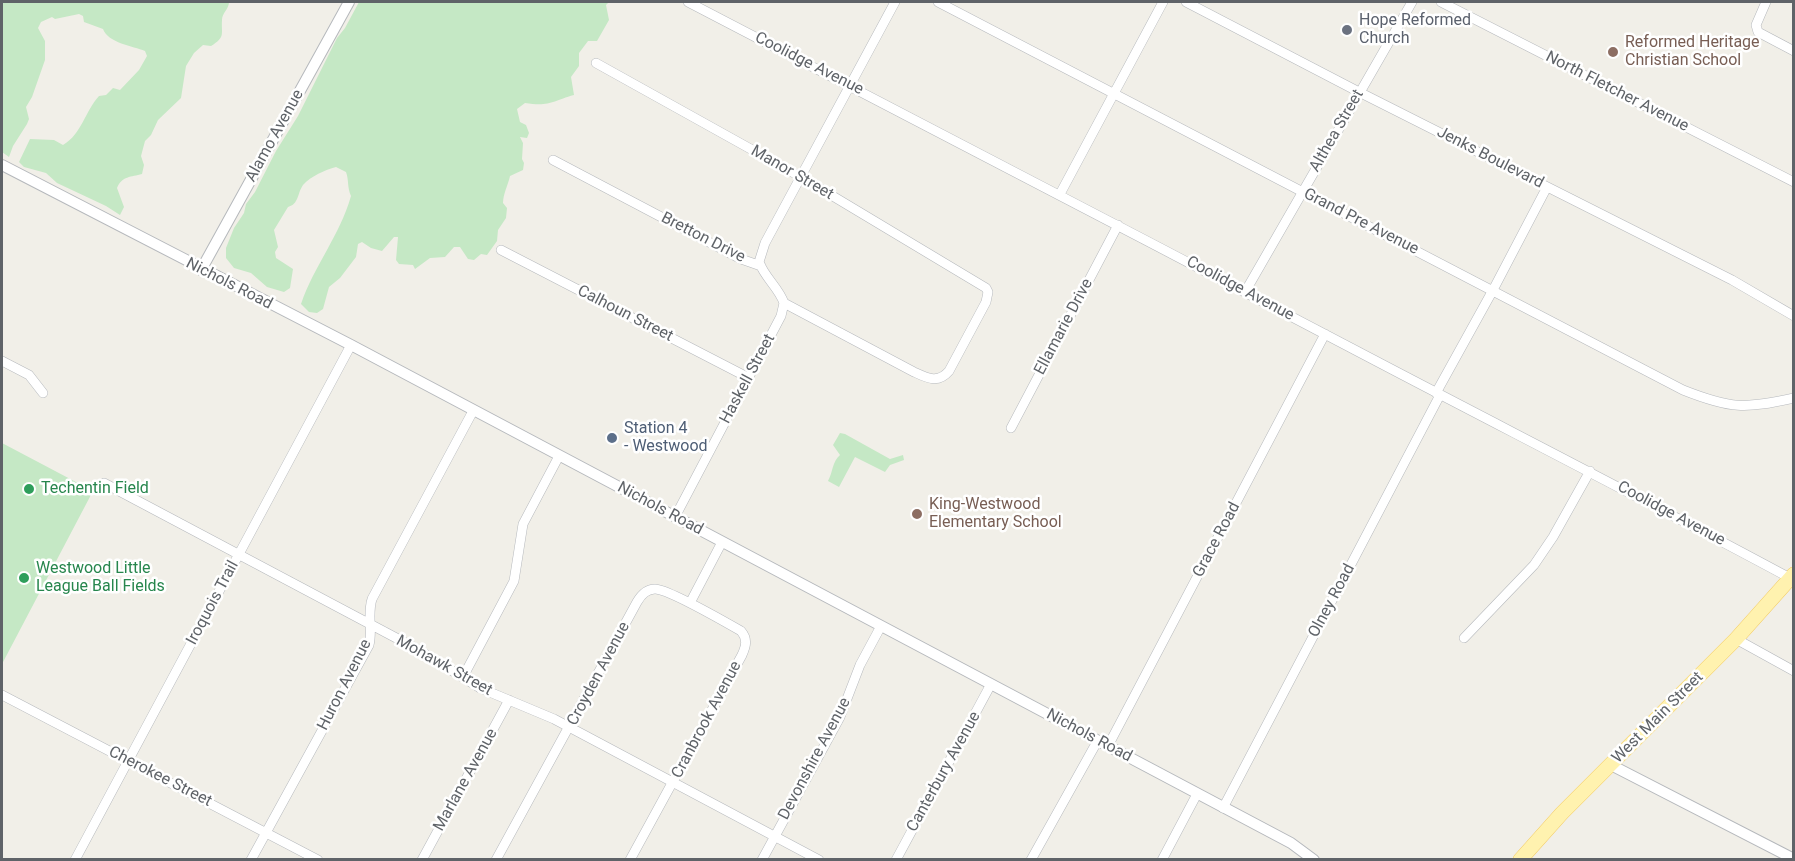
<!DOCTYPE html>
<html>
<head>
<meta charset="utf-8">
<style>
  body { margin:0 }
  #map { position:relative; width:1795px; height:861px; overflow:hidden; background:#f1efe8; font-family:Roboto,sans-serif }
  canvas { display:block }
  .frame { position:absolute; inset:0; border:3px solid #5f6368; pointer-events:none }
</style>
</head>
<body>
<div id="map">
<canvas width="1795" height="861"></canvas>
<div class="frame"></div>
</div>
<script>
const c = document.querySelector('canvas').getContext('2d');
c.lineJoin = 'round';
function fillPath(path, color) { c.fillStyle = color; c.fill(path, 'evenodd'); }
function strokePath(path, color, width, dash) { c.strokeStyle = color; c.lineWidth = width; c.lineCap = dash ? 'butt' : 'round'; c.setLineDash(dash || []); c.stroke(path); }
function write(font, color, halo, rows, align = 'center') {
  c.font = font + ' Roboto,sans-serif'; c.lineWidth = 5; c.setLineDash([]); c.textBaseline = 'middle'; c.strokeStyle = halo; c.fillStyle = color; for (const [text, x, y, turn = 0] of rows) {
    c.save(); c.translate(x, y); c.rotate((+turn || 0) * Math.PI / 180); c.textAlign = isNaN(turn) ? turn : align; if (halo) c.strokeText(text, 0, 0); c.fillText(text, 0, 0); c.restore();
  }
}
fillPath(new Path2D(`
  M 2,2 L 229,2 C 229,9 222,13 222,20 C 221,34 226,37 211,46 L 203,45 L 194,53 L 186,66 L 181,98 L 158,120 L 151,135 L 145,141 L 141,156 L 144,165 L 142,174 C 131,177 122,176 117,188 L 124,207 L 120,215 L 106,206 L 57,183 L 46,173 L 24,167 L 19,162 L 30,139 L 54,140 L 63,145 C 82,134 85,111 99,96 L 106,95 L 113,88 L 120,90 L 139,70 L 147,56 L 145,51 C 133,46 108,43 103,29 L 84,22 L 83,16 L 79,14 L 55,19 L 52,17 L 41,22 L 38,28 L 45,41 L 45,60 L 32,97 L 26,107 L 29,119 L 27,124 L 13,146 L 9,157 L 2,152 Z
  M 359,2 L 609,2 L 606,5 L 609,20 L 597,41 L 588,41 L 579,53 L 579,66 L 571,77 L 574,95 C 552,101 550,107 525,103 L 517,109 L 520,122 L 526,125 L 529,133 L 527,138 L 520,137 L 523,143 L 522,159 L 524,163 L 523,170 L 510,176 C 508,185 503,194 503,203 L 507,208 L 506,218 L 498,230 L 497,241 L 487,255 L 481,254 L 474,260 L 468,259 L 460,247 L 454,247 L 445,257 L 430,258 L 415,269 L 413,265 L 399,264 L 396,260 L 398,237 L 394,237 L 382,251 L 371,248 L 362,242 L 358,244 L 356,257 L 340,278 L 329,287 L 323,309 L 317,313 L 309,312 L 301,304 C 314,266 340,235 351,196 C 347,187 349,180 346,172 L 336,167 C 325,170 311,176 303,185 C 297,194 299,204 288,207 L 274,230 L 278,247 L 275,252 L 276,258 L 293,269 L 290,288 L 284,292 L 267,287 L 251,273 L 234,268 L 226,258 L 226,248 L 234,228 L 244,213 L 246,204 L 255,192 L 276,151 L 298,116 L 337,38 L 345,28 Z
  M 840,433 L 845,434 L 890,459 L 903,455 L 904,460 L 890,465 L 885,472 L 855,457 L 839,487 L 828,481 C 833,472 832,462 840,455 L 833,445 Z
  M 2,443 L 93,491 L 2,664 Z`), '#c5e8c5');
const minor = new Path2D(`
  M 688,2 C 925,125 1161,248 1397,372 C 1529,441 1660,508 1790,578
  M 938,2 L 1683,390 C 1731,409 1744,409 1794,398
  M 1186,2 L 1359,92 L 1732,280 L 1794,316
  M 1441,2 L 1794,182
  M 1766,2 L 1756,25 L 1758,32 L 1794,51
  M 596,63 L 801,177 L 986,288 L 988,292 L 986,302 L 949,371 C 938,384 927,378 914,372 L 784,303 C 779,288 765,278 759,262 L 765,243 L 895,2
  M 553,160 L 741,259 L 761,266
  M 1060,194 L 1163,2
  M 501,250 L 749,378
  M 1245,292 L 1412,2
  M 2,361 L 29,375 L 43,393
  M 1436,393 L 1493,290 L 1547,187
  M 1011,428 L 1118,225
  M 104,483 L 417,649 L 480,688 L 554,719 L 819,860
  M 675,517 L 781,316 L 784,303
  M 690,603 L 722,542
  M 1464,638 L 1534,565 L 1553,537 L 1590,471
  M 1736,639 L 1794,671
  M 463,677 L 514,581 L 523,524 L 559,456
  M 2,695 L 318,860
  M 1108,746 L 1325,334
  M 1223,808 L 1440,395
  M 75,860 L 351,345
  M 251,860 L 369,645 C 373,630 367,615 372,599 L 473,411
  M 422,860 L 509,700
  M 496,860 L 637,602 C 641,595 647,589 655,589 C 668,589 727,623 741,631 C 748,639 746,646 742,655 L 630,860
  M 762,860 L 840,717 L 860,665 L 881,626
  M 896,860 L 991,684
  M 1031,860 L 1098,740
  M 1162,860 L 1197,794`);
const tertiary = new Path2D(`
  M 2,165 L 351,345 L 1291,843 L 1314,860
  M 201,270 L 349,2
  M 1611,765 L 1794,859`);
const primary = new Path2D(`
  M 1520,860 L 1562,813 L 1736,639 L 1794,574`);
strokePath(minor, '#b5b8bc', 10);
strokePath(tertiary, '#b5b8bc', 12);
strokePath(primary, '#f2c960', 15);
strokePath(minor, '#fff', 9);
strokePath(tertiary, '#fff', 10);
strokePath(primary, '#fff2af', 14);
for (const [x, y, r, color] of [
  [1347,30,6,"#6b7280"],
  [1613,52,6,"#8d6e63"],
  [612,438,6,"#5c6f8a"],
  [29,489,6,"#2e9e5b"],
  [917,514,6,"#8d6e63"],
  [24,578,6,"#2e9e5b"]
]) { const dot = new Path2D(); dot.arc(x, y, r, 0, 2 * Math.PI); c.fillStyle = color; c.fill(dot); strokePath(dot, '#fff', 2); }
write('16px', '#5b616d', '#fff', [
  ["Hope Reformed",1359,21],
  ["Church",1359,39]
], 'left');
write('16px', '#785e54', '#fff', [
  ["Reformed Heritage",1625,43],
  ["Christian School",1625,61],
  ["King-Westwood",929,505],
  ["Elementary School",929,523]
], 'left');
write('16px', '#5f6368', '#fff', [
  ["Coolidge Avenue",809,64,27],
  ["North Fletcher Avenue",1617,92,27],
  ["Althea Street",1337,131,-60],
  ["Alamo Avenue",275,136,-61],
  ["Jenks Boulevard",1490,158,27],
  ["Manor Street",792,173,30],
  ["Grand Pre Avenue",1361,222,27],
  ["Bretton Drive",703,238,27],
  ["Nichols Road",229,284,27],
  ["Coolidge Avenue",1240,289,28],
  ["Calhoun Street",625,314,27],
  ["Ellamarie Drive",1064,327,-62],
  ["Haskell Street",748,379,-62],
  ["Nichols Road",660,509,28],
  ["Coolidge Avenue",1671,514,28],
  ["Grace Road",1217,540,-62],
  ["Olney Road",1332,601,-62],
  ["Iroquois Trail",213,603,-62],
  ["Mohawk Street",444,666,29],
  ["Croyden Avenue",599,674,-62],
  ["Huron Avenue",345,685,-63],
  ["West Main Street",1658,718,-45],
  ["Cranbrook Avenue",707,720,-62],
  ["Nichols Road",1089,736,28],
  ["Devonshire Avenue",815,759,-62],
  ["Canterbury Avenue",944,772,-61],
  ["Cherokee Street",160,777,27],
  ["Marlane Avenue",466,780,-61]
]);
write('16px', '#4e5e75', '#fff', [
  ["Station 4",624,429],
  ["- Westwood",624,447]
], 'left');
write('16px', '#27864d', '#fff', [
  ["Techentin Field",41,489],
  ["Westwood Little",36,569],
  ["League Ball Fields",36,587]
], 'left');
</script>
</body>
</html>
